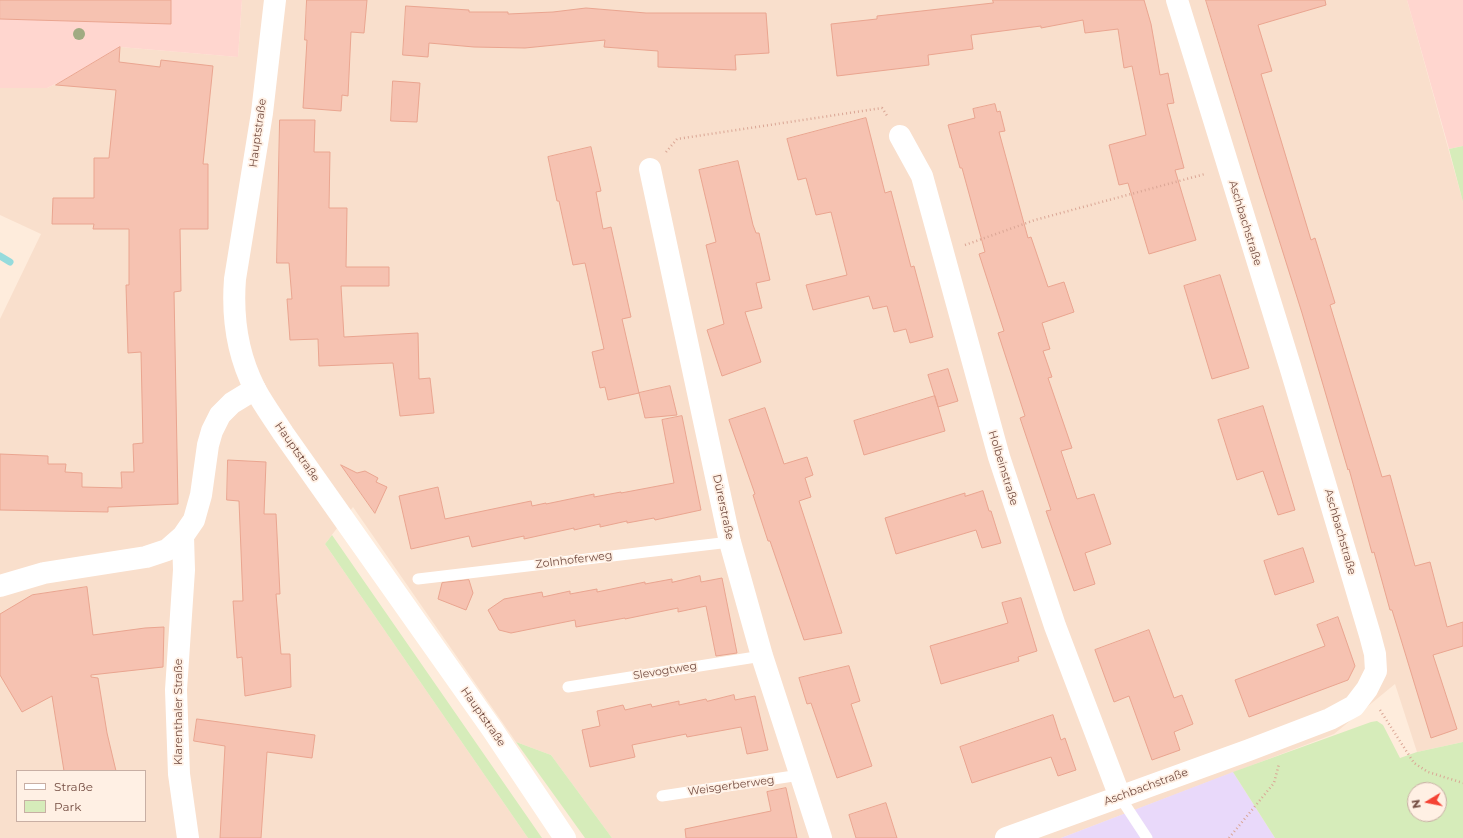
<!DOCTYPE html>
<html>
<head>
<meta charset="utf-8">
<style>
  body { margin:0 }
  #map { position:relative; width:1463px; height:838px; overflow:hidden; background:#feecdc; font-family:Montserrat,sans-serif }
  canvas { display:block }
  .legend { position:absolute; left:16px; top:770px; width:130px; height:52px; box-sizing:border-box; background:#fff0e4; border:1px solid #c8afa4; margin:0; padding:5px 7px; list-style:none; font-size:12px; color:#754e43 }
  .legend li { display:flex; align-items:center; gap:8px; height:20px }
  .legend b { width:20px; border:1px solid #c8afa4 }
  .north { position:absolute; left:1407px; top:782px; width:40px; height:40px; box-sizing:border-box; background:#fff0e4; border:1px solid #c8afa4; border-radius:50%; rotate:260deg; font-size:11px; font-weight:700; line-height:16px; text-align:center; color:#754e43 }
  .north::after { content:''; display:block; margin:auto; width:14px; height:18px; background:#f54334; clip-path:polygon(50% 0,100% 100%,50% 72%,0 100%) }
</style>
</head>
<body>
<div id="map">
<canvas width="1463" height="838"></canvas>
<ul class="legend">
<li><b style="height:5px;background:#fff"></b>Straße</li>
<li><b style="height:11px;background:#d6ecba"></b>Park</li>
</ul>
<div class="north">N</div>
</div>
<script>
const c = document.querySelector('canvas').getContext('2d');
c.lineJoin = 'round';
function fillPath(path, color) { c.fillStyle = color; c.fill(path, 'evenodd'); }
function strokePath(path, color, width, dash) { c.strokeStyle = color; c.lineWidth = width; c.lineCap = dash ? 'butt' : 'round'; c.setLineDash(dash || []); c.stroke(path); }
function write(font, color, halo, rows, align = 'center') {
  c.font = font + ' Montserrat,sans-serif'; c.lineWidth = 3.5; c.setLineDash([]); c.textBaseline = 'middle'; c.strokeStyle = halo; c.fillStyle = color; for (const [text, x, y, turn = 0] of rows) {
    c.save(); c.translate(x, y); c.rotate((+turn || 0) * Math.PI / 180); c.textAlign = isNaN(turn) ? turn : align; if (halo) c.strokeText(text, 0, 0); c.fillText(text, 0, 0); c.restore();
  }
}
fillPath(new Path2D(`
  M 242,0 L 1407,0 L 1463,202 L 1463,742 L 1417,752 L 1395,684 L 1334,734 L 1061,838 L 612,838 L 551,755 L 516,742 L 353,507 L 325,544 L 528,838 L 0,838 L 0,319 L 41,234 L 0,215 L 0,88 L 47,88 L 62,81 L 120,47 L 238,57 ZM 17,771 L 145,771 L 145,821 L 17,821 Z`), '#f9dfcc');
fillPath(new Path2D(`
  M 0,0 L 242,0 L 238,57 L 120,47 L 62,81 L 47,88 L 0,88 Z
  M 1407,0 L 1463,0 L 1463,146 L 1449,149 Z`), '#ffd6cf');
fillPath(new Path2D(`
  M 1233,772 L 1275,838 L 1061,838 Z`), '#e9d9fa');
fillPath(new Path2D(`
  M 1463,146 L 1463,202 L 1449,149 Z
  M 332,535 L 542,838 L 528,838 L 325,544 Z
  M 1377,721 L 1383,725 L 1400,758 L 1417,752 L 1463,742 L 1463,838 L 1275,838 L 1233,772 L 1371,722 ZM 1415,790 L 1439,790 L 1439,814 L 1415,814 Z
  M 516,742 L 551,755 L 612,838 L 585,838 Z`), '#d6ecba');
strokePath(new Path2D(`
  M 0,256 L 10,262`), '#95dbdc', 7);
const building = new Path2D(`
  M 0,0 L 171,0 L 171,24 L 0,19 Z
  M 307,0 L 367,0 L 364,33 L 351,32 L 348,96 L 342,95 L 341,111 L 303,108 L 307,40 L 305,40 Z
  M 993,0 L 1144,0 L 1151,24 L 1160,75 L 1168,73 L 1174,103 L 1167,104 L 1184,168 L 1175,170 L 1196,240 L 1149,254 L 1128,183 L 1119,185 L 1109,145 L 1146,135 L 1132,66 L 1124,68 L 1118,29 L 1085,33 L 1083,20 L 1041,28 L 1041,26 L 971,35 L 973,49 L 928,55 L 929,65 L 837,76 L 831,24 L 877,19 L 877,16 L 993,3 Z
  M 1206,0 L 1325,0 L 1326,5 L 1258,25 L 1272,71 L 1261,74 L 1311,240 L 1315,238 L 1335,303 L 1330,305 L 1382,477 L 1390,475 L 1415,566 L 1430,562 L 1447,627 L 1463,622 L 1463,646 L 1433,655 L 1457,729 L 1431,738 L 1392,610 L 1390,610 L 1374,552 L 1372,553 L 1349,469 L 1348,470 L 1302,313 L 1259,176 Z
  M 406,6 L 469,10 L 469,12 L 508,12 L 508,14 L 553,12 L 586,8 L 646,13 L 766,13 L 769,53 L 735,55 L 736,70 L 658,67 L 658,51 L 604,47 L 605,40 L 525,48 L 474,47 L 429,43 L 428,57 L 403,55 Z
  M 120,47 L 119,62 L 160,67 L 161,60 L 213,66 L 203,164 L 208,164 L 208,229 L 180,229 L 181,291 L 174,292 L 178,504 L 108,507 L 108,512 L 0,510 L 0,454 L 48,456 L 48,464 L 66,464 L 65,472 L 82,473 L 82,487 L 122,488 L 121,472 L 134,472 L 133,444 L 143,443 L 141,352 L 128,353 L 126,285 L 129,285 L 129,229 L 93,229 L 94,224 L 52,224 L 53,198 L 94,198 L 94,158 L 109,158 L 116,90 L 56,85 Z
  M 393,81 L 420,83 L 417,122 L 391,121 Z
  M 995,104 L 997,112 L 1000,111 L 1005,131 L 999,132 L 1028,238 L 1031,237 L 1048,287 L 1064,282 L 1074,312 L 1042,323 L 1050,349 L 1043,351 L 1052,377 L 1048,378 L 1072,448 L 1061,451 L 1077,499 L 1094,494 L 1111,544 L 1085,553 L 1095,584 L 1074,591 L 1046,511 L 1051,510 L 1020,418 L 1025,416 L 998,333 L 1004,331 L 979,254 L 985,252 L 962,168 L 960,168 L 948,125 L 975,118 L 973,109 Z
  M 866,118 L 885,193 L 891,191 L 911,267 L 914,266 L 933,337 L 910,343 L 906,329 L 894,332 L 887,306 L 873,309 L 869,296 L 813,310 L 806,285 L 847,275 L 831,212 L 816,215 L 806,178 L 798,180 L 787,139 Z
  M 280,120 L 315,120 L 314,152 L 330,152 L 329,208 L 347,208 L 346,267 L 389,267 L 389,286 L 341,286 L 344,337 L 418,333 L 419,379 L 430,378 L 434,413 L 400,416 L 393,363 L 319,366 L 318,339 L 290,340 L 287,299 L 292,299 L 289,263 L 277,263 Z
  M 591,147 L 601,191 L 596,192 L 603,229 L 611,227 L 631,317 L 622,319 L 639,393 L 608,400 L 605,387 L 600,388 L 592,352 L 604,349 L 585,263 L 573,265 L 559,201 L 557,201 L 548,157 Z
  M 738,161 L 753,225 L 756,233 L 759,233 L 770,280 L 756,283 L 762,308 L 745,312 L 761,362 L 722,376 L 707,330 L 724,324 L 706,245 L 716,242 L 699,170 Z
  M 1220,275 L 1249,368 L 1212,379 L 1184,286 Z
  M 948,369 L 958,401 L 938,407 L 928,375 Z
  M 670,386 L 677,415 L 645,418 L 639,393 Z
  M 935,396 L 945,431 L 864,455 L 854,421 Z
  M 1263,406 L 1295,510 L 1278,515 L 1263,471 L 1237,480 L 1218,420 Z
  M 765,408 L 784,464 L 807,457 L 813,475 L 805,478 L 811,497 L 799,501 L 842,633 L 804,640 L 770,541 L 768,541 L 753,495 L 755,494 L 729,420 Z
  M 682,416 L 701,510 L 655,520 L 654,518 L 627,523 L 627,521 L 600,527 L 600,524 L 574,530 L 574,528 L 524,539 L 524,536 L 472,547 L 469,536 L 411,549 L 399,496 L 438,487 L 445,519 L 531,501 L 532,506 L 546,503 L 546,504 L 594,494 L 594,497 L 621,492 L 621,493 L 674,483 L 662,420 Z
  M 228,460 L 266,462 L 264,514 L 276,514 L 280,594 L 276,594 L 281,654 L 290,654 L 291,687 L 245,696 L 242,657 L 237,658 L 233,601 L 243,601 L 239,501 L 227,500 Z
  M 341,465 L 357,473 L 365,471 L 378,478 L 376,482 L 387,487 L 375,513 Z
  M 983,491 L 989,511 L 991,511 L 1001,543 L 982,548 L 976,530 L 896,554 L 885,518 L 965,493 L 965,496 Z
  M 1303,548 L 1314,582 L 1275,595 L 1264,561 Z
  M 700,576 L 701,582 L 722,578 L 737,653 L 716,656 L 706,606 L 678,612 L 678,608 L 625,619 L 625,618 L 576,627 L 575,620 L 511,633 L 499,630 L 488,610 L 504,599 L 542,592 L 543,597 L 570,591 L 570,594 L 597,589 L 597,592 L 645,582 L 645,584 L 672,579 L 672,582 Z
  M 469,580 L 473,593 L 466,610 L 438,599 L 442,583 Z
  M 87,587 L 93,635 L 145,628 L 164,627 L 163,667 L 91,675 L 91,677 L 98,678 L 107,733 L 116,771 L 64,771 L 52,696 L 22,712 L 0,675 L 0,614 L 32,595 Z
  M 1021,598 L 1037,651 L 1018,657 L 1019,661 L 941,684 L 930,646 L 1008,623 L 1002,603 Z
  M 1338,617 L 1355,666 L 1348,680 L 1249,717 L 1235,680 L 1325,646 L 1317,625 Z
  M 1149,630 L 1174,698 L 1182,695 L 1193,724 L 1174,732 L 1180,750 L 1152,760 L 1129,696 L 1114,702 L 1095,650 Z
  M 849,666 L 860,701 L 851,704 L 872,766 L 837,778 L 811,703 L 807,704 L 799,678 Z
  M 734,695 L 735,700 L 755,696 L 768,750 L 747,754 L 741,727 L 687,737 L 686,734 L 632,745 L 635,757 L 590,767 L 582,730 L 600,726 L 597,711 L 623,705 L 625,710 L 651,704 L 652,707 L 679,701 L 679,705 L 706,699 L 707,701 Z
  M 1053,715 L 1061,740 L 1065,738 L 1076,770 L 1058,776 L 1051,757 L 972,783 L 960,747 Z
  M 197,719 L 315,735 L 312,758 L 267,752 L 261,838 L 220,838 L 225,746 L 194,741 Z
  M 786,788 L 797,838 L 686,838 L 685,829 L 771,811 L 767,792 Z
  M 886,803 L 897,838 L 856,838 L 849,815 Z`);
fillPath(building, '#f6c2b1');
strokePath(building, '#eaa590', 1);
strokePath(new Path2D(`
  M 666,152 L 677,139 L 882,108 L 888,117
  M 965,245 L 1035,220 L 1205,174
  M 1380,710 L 1414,763 L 1428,772 L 1463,783
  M 1229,838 L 1274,783 L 1279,764`), '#daa695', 2.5, [1, 3]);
strokePath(new Path2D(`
  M 418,579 L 730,542
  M 568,687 L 762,656
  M 662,796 L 800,775
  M 1120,797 L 1147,838`), '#fff', 11);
strokePath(new Path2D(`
  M 900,136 L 922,176 L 999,457 L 1055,626 L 1120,797
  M 650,169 L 730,542 L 762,656 L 821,838
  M 183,536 L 184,570 L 176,690 L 179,774 L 188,838
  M 0,586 L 44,573 L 146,557 L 167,550 L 183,536 L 194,520 L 201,495 L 208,445 L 212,431 L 220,415 L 232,403 L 255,389
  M 1006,838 L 1249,750 L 1330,719 L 1354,706 L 1367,689 L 1376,671 L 1375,654 L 1370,635 L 1290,366 L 1177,0`), '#fff', 22);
strokePath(new Path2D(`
  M 275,0 L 262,113 L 235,279 C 232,318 237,354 255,389 C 263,404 274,419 283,433 L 492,729 L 565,838`), '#fff', 22);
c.fillStyle = '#a0ab82';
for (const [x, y] of [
  [79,34]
]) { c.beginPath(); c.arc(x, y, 6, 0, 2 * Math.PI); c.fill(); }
write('11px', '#754e43', '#fff0e4', [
  ["Hauptstraße",258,133,-82],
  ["Aschbachstraße",1245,223,73],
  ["Hauptstraße",297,452,55],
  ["Holbeinstraße",1003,468,73],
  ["Dürerstraße",723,507,78],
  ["Aschbachstraße",1340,532,74],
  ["Zolnhoferweg",574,560,-7],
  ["Slevogtweg",665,671,-9],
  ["Klarenthaler Straße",179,712,-90],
  ["Hauptstraße",483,717,55],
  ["Weisgerberweg",731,786,-8],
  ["Aschbachstraße",1146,787,-20]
]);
</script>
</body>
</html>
